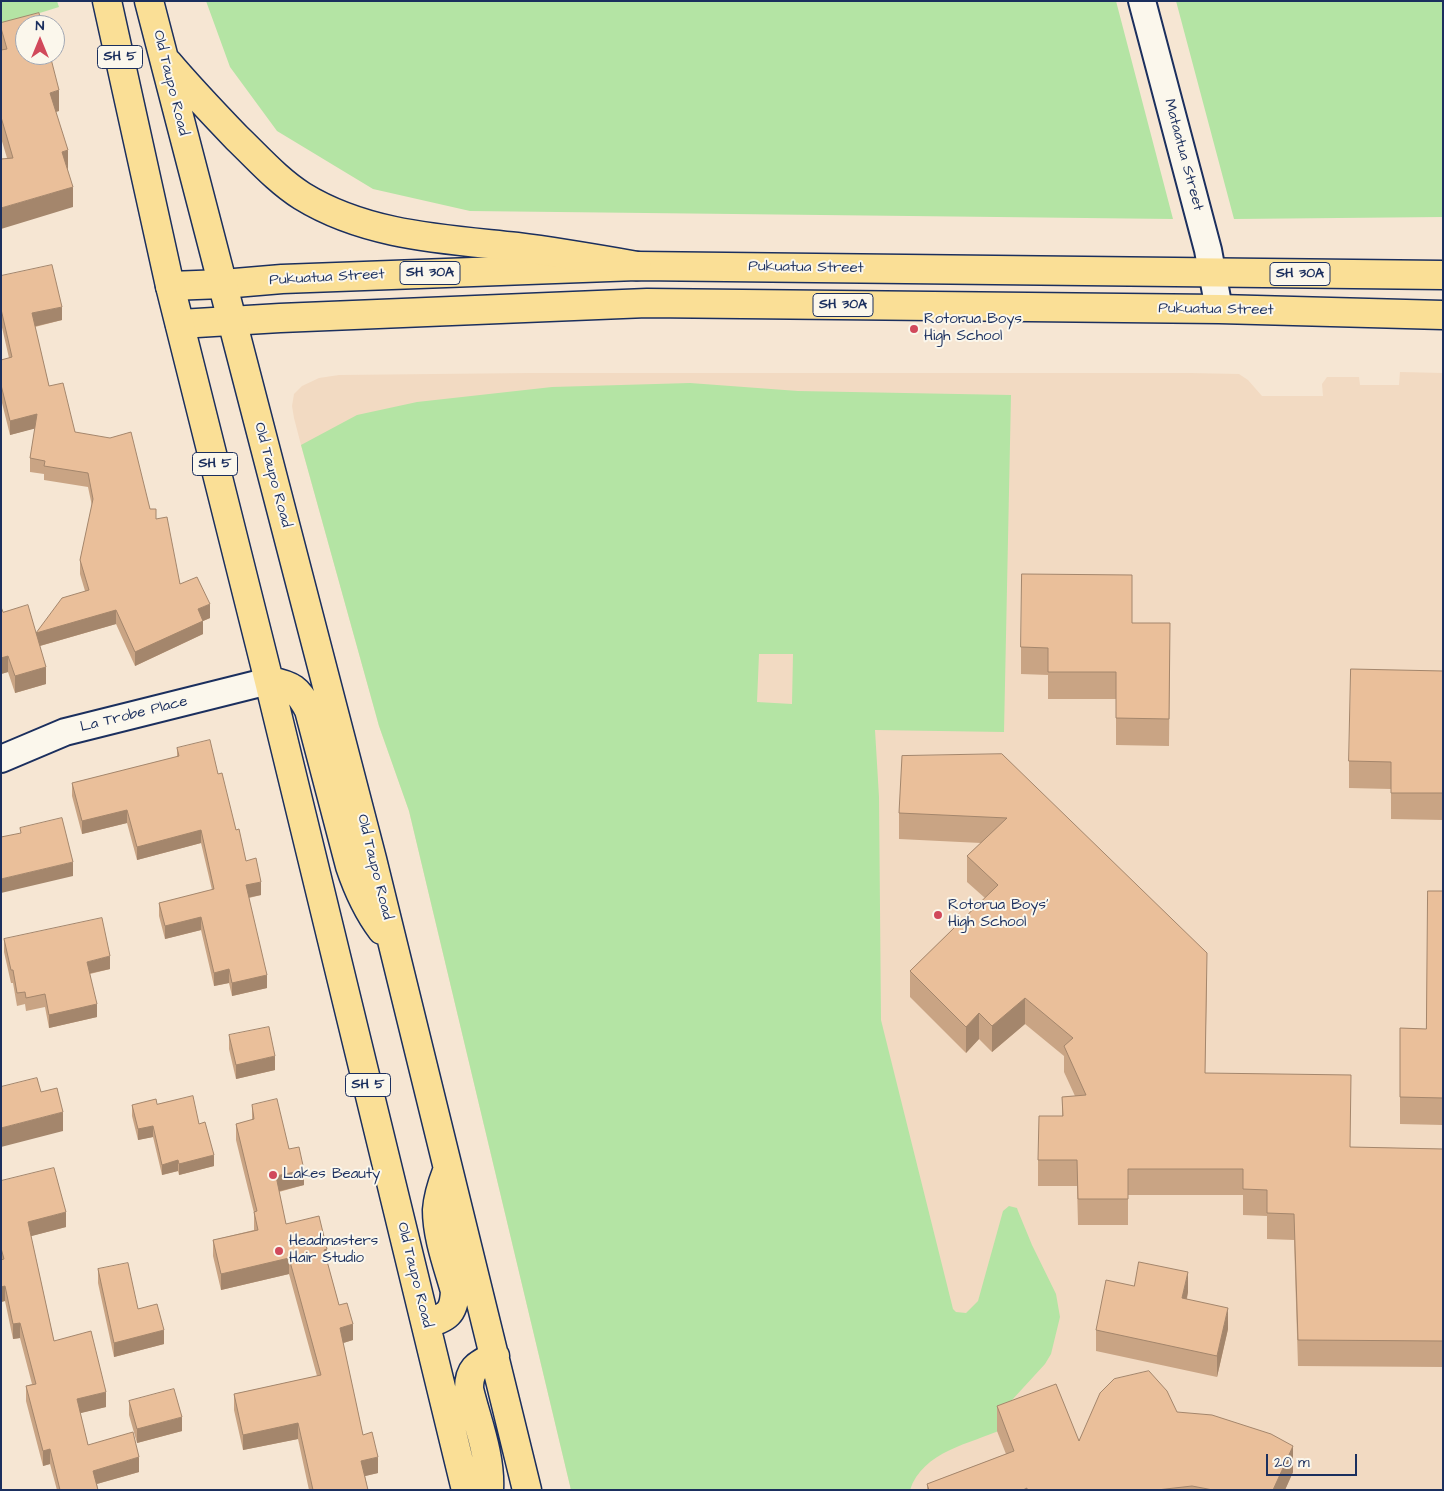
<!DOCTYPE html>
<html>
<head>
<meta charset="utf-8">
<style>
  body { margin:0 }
  #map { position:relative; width:1444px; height:1491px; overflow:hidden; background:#f6e6d3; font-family:"Architects Daughter",sans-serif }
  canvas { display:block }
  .frame { position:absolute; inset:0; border:2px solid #1b2f5e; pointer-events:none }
  .north { position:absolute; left:15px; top:15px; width:50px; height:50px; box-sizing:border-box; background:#fbf7ec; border:1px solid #a1a7b3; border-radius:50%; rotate:0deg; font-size:14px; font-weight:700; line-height:20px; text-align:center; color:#1b2f5e }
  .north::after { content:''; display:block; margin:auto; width:18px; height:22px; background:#d1495b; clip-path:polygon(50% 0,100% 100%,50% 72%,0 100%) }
  .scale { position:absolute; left:1266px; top:1454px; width:91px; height:22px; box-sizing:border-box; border:2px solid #1b2f5e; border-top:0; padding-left:6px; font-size:15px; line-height:18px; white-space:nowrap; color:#1b2f5e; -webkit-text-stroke:4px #fbf7ec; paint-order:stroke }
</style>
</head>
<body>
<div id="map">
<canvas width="1444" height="1491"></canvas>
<div class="frame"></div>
<div class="north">N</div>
<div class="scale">20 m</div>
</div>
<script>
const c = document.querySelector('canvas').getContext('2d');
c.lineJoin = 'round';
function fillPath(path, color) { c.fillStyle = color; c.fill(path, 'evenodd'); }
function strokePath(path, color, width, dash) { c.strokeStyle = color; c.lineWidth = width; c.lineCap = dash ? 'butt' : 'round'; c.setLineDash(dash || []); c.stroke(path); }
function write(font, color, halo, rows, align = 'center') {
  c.font = font + ' "Architects Daughter",sans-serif'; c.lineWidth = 4; c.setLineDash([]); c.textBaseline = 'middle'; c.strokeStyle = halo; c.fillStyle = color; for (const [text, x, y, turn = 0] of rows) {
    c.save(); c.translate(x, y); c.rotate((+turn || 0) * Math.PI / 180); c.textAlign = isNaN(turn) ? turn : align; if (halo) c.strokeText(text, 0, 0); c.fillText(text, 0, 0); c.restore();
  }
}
fillPath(new Path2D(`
  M 1400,372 L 1443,373 L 1443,1490 L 571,1490 L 409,811 L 379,726 L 301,445 L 294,418 L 292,406 L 294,394 L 302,386 L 319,378 L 339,375 L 530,373 L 1190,373 L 1239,374 L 1248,380 L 1262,396 L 1323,396 L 1322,384 L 1327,377 L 1359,377 L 1360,385 L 1399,385 Z`), '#f2dac2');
fillPath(new Path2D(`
  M 1,1 L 57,1 L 59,7 L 1,25 Z
  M 206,1 L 1116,1 L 1173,219 L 470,211 L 373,189 L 277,131 L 230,67 Z
  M 1176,1 L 1443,1 L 1443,217 L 1234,219 Z
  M 690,383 L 798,391 L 1011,395 L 1004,732 L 875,730 L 879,797 L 881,1020 L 953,1309 L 956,1312 L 966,1313 L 978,1301 L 1003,1211 L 1009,1206 L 1017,1208 L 1018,1211 L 1032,1245 L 1056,1294 L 1060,1317 L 1051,1354 L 1045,1364 L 1012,1400 L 1003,1429 C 970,1444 923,1451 910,1490 L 571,1490 L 409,811 L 379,726 L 301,445 L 357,415 L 417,402 L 552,387 ZM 759,654 L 793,654 L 792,704 L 757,702 Z`), '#b4e4a4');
const minor = new Path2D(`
  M 1142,1 L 1208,250 L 1219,309
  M 1,759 L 65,732 L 269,681`);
const primary = new Path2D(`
  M 170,286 L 223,284 L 282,279 L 637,266 L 1443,275
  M 180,324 L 280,318 L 647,303 L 1219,309 L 1443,315`);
const trunk = new Path2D(`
  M 107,1 L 170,286 L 269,681 L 466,1490
  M 149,1 L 372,859 L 527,1490
  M 168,63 C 190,89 213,113 237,138 C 258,158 277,180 302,196 C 367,236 444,239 517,247 C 557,252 597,259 637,266
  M 269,681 C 292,685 298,689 309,710 L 350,866 C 358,890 367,910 382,930
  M 426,1324 C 447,1317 454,1314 455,1291 C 448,1266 437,1237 437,1210 C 438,1196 442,1184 447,1171
  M 489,1490 C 491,1456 477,1422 469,1389 C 469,1368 477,1365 495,1356`);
strokePath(minor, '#1b2f5e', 30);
strokePath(primary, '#1b2f5e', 31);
strokePath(trunk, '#1b2f5e', 31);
strokePath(minor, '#fbf7ec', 26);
strokePath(primary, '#fadf96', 28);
strokePath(trunk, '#fadf96', 28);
fillPath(new Path2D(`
  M 1,23 L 59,111 L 56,112 L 68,171 L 73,207 L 7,158 L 1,138 Z
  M 1,276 L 62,320 L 35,327 L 49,386 L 75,432 L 150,509 L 156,519 L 180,584 L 210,618 L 203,621 L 203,634 L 135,666 L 116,624 L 40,646 L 46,684 L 15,693 L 8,672 L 1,674 L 1,607 L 3,612 L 36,634 L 85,591 L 80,574 L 80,560 L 92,506 L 88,487 L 44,480 L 44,474 L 30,472 L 30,458 L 35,428 L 10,435 L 1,399 L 1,360 L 9,358 L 1,323 Z
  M 1132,623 L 1170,650 L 1169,746 L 1116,745 L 1116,699 L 1048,699 L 1048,675 L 1021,674 L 1021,647 Z
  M 1443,671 L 1443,820 L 1391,819 L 1391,789 L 1349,788 L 1349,761 Z
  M 177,748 L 218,774 L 246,861 L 261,895 L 249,898 L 267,988 L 232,996 L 229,983 L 214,986 L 201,930 L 165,939 L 159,916 L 159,903 L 212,890 L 201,843 L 137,860 L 127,823 L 82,834 L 72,796 L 72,783 L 177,757 Z
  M 1002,754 L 1207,979 L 1205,1073 L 1351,1147 L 1443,1149 L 1443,1367 L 1298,1366 L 1294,1240 L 1267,1239 L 1267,1216 L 1243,1215 L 1243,1195 L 1128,1195 L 1128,1225 L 1078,1225 L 1077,1186 L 1038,1186 L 1038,1160 L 1062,1116 L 1062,1097 L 1075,1096 L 1064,1072 L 1064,1056 L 1025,1024 L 992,1052 L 979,1039 L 966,1053 L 910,997 L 910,971 L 985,898 L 967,882 L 967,856 L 981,843 L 899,839 L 899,813 Z
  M 1443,891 L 1443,1125 L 1400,1124 L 1400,1028 L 1426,1029 Z
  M 4,939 L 110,969 L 90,974 L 97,1017 L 49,1028 L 45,1007 L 26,1011 L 25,1004 L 17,1006 L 13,983 L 11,983 L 4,952 Z
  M 229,1035 L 275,1070 L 236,1079 L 229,1049 Z
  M 157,1104 L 199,1124 L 214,1166 L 179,1175 L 178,1171 L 162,1175 L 153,1137 L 138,1140 L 132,1116 L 132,1105 Z
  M 252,1105 L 289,1149 L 304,1185 L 279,1192 L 286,1224 L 327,1261 L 339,1305 L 353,1340 L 343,1343 L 363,1435 L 378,1473 L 365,1476 L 368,1490 L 309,1490 L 298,1439 L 243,1450 L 234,1410 L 234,1394 L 317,1376 L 289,1274 L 221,1290 L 213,1256 L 213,1240 L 254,1230 L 254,1213 L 236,1140 L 236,1124 L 252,1120 Z
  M 1,1181 L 66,1227 L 31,1236 L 54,1341 L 106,1407 L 80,1413 L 88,1445 L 139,1472 L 97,1484 L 98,1490 L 57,1490 L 50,1464 L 43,1466 L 26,1401 L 26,1386 L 32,1384 L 20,1338 L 13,1339 L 5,1301 L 1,1302 Z
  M 98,1269 L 138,1309 L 164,1344 L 114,1357 L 98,1283 Z
  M 1134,1286 L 1188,1292 L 1187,1299 L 1228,1329 L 1217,1377 L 1096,1351 L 1096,1330 Z
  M 129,1401 L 182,1431 L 137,1443 L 129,1415 Z
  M 997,1406 L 1079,1441 L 1177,1412 L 1293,1472 L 1285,1490 L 927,1490 L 927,1484 L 1006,1454 L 997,1431 Z`), '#c9a484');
fillPath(new Path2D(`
  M 59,90 L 59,111 L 50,113 L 50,93 Z
  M 68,150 L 68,171 L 62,152 Z
  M 73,187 L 73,207 L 1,229 L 1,208 Z
  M 62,307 L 62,320 L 32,327 L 32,313 Z
  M 37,414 L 37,428 L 10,435 L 10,421 Z
  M 210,604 L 210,618 L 203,621 L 203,634 L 135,666 L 135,652 L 198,609 Z
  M 116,610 L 116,624 L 36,647 L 36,633 Z
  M 8,656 L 8,672 L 1,674 L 1,658 Z
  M 46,667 L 46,684 L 15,693 L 15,676 Z
  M 127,810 L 127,823 L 82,834 L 82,821 Z
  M 201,830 L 201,843 L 137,860 L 137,847 Z
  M 73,862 L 73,876 L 1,893 L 1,879 Z
  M 261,882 L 261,895 L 246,898 L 246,885 Z
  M 201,917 L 201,930 L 165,939 L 165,926 Z
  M 110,956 L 110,969 L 87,974 L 87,962 Z
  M 229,969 L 229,983 L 214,986 L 214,973 Z
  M 267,975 L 267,988 L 232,996 L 232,983 Z
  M 1025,998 L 1025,1024 L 992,1052 L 992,1026 Z
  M 97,1004 L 97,1017 L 49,1028 L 49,1015 Z
  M 979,1013 L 979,1039 L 966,1053 L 966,1027 Z
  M 275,1056 L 275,1070 L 236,1079 L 236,1065 Z
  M 63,1112 L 63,1131 L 1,1147 L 1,1128 Z
  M 153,1126 L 153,1137 L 138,1140 L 138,1129 Z
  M 214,1155 L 214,1166 L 179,1175 L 179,1164 Z
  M 178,1160 L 178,1171 L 162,1175 L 162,1165 Z
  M 304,1170 L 304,1185 L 276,1192 L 276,1176 Z
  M 66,1212 L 66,1227 L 28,1237 L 28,1222 Z
  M 327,1249 L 327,1265 L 324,1250 Z
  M 289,1258 L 289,1274 L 221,1290 L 221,1274 Z
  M 1188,1272 L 1188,1292 L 1182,1319 L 1182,1298 Z
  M 5,1286 L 5,1301 L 1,1302 L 1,1287 Z
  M 1228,1308 L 1228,1329 L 1217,1377 L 1217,1356 Z
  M 20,1323 L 20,1338 L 13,1339 L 13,1324 Z
  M 353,1324 L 353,1340 L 340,1344 L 340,1328 Z
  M 164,1330 L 164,1344 L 114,1357 L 114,1343 Z
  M 106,1392 L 106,1407 L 77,1414 L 77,1399 Z
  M 182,1417 L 182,1431 L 137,1443 L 137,1429 Z
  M 298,1423 L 298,1439 L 243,1450 L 243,1435 Z
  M 1293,1446 L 1293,1472 L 1285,1490 L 1273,1490 Z
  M 50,1449 L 50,1464 L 43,1466 L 43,1451 Z
  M 139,1457 L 139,1472 L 93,1485 L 93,1471 Z
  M 378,1457 L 378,1473 L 361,1477 L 361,1461 Z`), '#a4866c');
const building = new Path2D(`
  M 39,13 L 42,25 L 25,25 L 25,55 L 50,55 L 59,90 L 50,93 L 68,150 L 62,152 L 73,187 L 1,208 L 1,159 L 13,158 L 1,117 L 1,50 L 7,49 L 1,28 L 1,23 Z
  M 52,265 L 62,307 L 32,313 L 49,386 L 63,383 L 75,432 L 110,438 L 131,432 L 150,509 L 156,509 L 156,519 L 167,517 L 180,584 L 197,577 L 210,604 L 198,609 L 203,621 L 135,652 L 116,610 L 36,633 L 62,598 L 89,590 L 80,560 L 93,499 L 88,473 L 44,466 L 45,461 L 30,458 L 37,414 L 10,421 L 1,385 L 1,360 L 12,357 L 1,309 L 1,276 Z
  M 1022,574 L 1132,575 L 1132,623 L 1170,623 L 1169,719 L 1116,718 L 1116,672 L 1048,672 L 1048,648 L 1021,647 Z
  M 28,605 L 46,667 L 15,676 L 8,656 L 1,658 L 1,607 L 3,612 Z
  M 1351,669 L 1443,671 L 1443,793 L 1391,793 L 1391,762 L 1349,761 Z
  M 210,740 L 218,774 L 222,773 L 236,830 L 239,829 L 246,861 L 256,858 L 261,882 L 246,885 L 267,975 L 232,983 L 229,969 L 214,973 L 201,917 L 165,926 L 159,903 L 214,889 L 201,830 L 137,847 L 127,810 L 82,821 L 72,783 L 179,756 L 177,748 Z
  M 1002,754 L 1207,953 L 1205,1073 L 1351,1075 L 1350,1147 L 1443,1149 L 1443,1341 L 1298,1340 L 1294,1214 L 1267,1213 L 1267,1190 L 1243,1189 L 1243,1169 L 1128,1169 L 1128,1199 L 1078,1199 L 1077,1160 L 1038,1160 L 1039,1116 L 1063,1116 L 1062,1097 L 1086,1095 L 1064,1046 L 1073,1038 L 1025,998 L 992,1026 L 979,1013 L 966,1027 L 910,971 L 998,885 L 967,856 L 1007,818 L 899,813 L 902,756 Z
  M 62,818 L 73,862 L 1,879 L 1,837 L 21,833 L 20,828 Z
  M 1428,891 L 1443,891 L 1443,1098 L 1400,1097 L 1400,1028 L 1426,1029 Z
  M 102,918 L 110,956 L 87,962 L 97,1004 L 49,1015 L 45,994 L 26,998 L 25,992 L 17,993 L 13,970 L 11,970 L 4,939 Z
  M 269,1027 L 275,1056 L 236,1065 L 229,1035 Z
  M 37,1078 L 41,1092 L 57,1088 L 63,1112 L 1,1128 L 1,1087 Z
  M 193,1096 L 199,1124 L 205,1122 L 214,1155 L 179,1164 L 178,1160 L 162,1165 L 153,1126 L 138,1129 L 132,1105 L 156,1099 L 157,1104 Z
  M 277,1099 L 289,1149 L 299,1147 L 304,1170 L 276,1176 L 286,1224 L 319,1216 L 327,1249 L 324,1250 L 339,1305 L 347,1303 L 353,1324 L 340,1328 L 363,1435 L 372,1432 L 378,1457 L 361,1461 L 368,1490 L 313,1490 L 298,1423 L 243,1435 L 234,1394 L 321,1375 L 289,1258 L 221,1274 L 213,1240 L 258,1230 L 254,1212 L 257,1211 L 236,1124 L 254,1119 L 252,1105 Z
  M 54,1168 L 66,1212 L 28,1222 L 54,1341 L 91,1331 L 106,1392 L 77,1399 L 88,1445 L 133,1432 L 139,1457 L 93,1471 L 98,1490 L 60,1490 L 50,1449 L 43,1451 L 26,1386 L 36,1384 L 20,1323 L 13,1324 L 5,1286 L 1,1287 L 1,1260 L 4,1259 L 1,1248 L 1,1181 Z
  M 1139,1262 L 1188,1272 L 1182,1298 L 1228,1308 L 1217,1356 L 1096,1330 L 1106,1280 L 1134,1286 Z
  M 128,1263 L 138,1309 L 157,1304 L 164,1330 L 114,1343 L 98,1269 Z
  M 1149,1371 L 1167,1391 L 1177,1412 L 1212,1415 L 1271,1434 L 1293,1446 L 1273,1490 L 1213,1490 L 1192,1486 L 1157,1490 L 1027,1490 L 1027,1488 L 1023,1490 L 929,1490 L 927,1484 L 1014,1451 L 997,1406 L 1056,1384 L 1079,1441 L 1100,1393 L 1114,1379 Z
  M 174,1389 L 182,1417 L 137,1429 L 129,1401 Z`);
fillPath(building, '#eabf9a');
strokePath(building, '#a4866c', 1);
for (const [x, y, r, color] of [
  [914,329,5,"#d1495b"],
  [938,915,5,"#d1495b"],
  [273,1175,5,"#d1495b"],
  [279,1251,5,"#d1495b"]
]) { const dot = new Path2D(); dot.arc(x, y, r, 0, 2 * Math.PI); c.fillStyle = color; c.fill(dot); strokePath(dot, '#fbf7ec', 2); }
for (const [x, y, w] of [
  [120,57,45],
  [430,273,60],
  [1300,274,60],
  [843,305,60],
  [215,464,45],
  [368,1085,45]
]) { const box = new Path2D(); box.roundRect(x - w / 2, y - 11.5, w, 23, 4); c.fillStyle = '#fbf7ec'; c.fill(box); strokePath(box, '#1b2f5e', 1); }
write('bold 14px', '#1b2f5e', null, [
  ["SH 5",120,57],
  ["SH 30A",430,273],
  ["SH 30A",1300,274],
  ["SH 30A",843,305],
  ["SH 5",215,464],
  ["SH 5",368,1085]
]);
write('15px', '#1b2f5e', '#fbf7ec', [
  ["Old Taupo Road",170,83,76],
  ["Mataatua Street",1183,155,75],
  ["Pukuatua Street",806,268,1],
  ["Pukuatua Street",327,278,-3],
  ["Pukuatua Street",1216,310,1],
  ["Old Taupo Road",272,475,75],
  ["La Trobe Place",134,715,-14],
  ["Old Taupo Road",374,867,76],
  ["Old Taupo Road",414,1275,76]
]);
write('15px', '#1b2f5e', '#fbf7ec', [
  ["Rotorua Boys",924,320],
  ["High School",924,337],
  ["Rotorua Boys'",948,906],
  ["High School",948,923],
  ["Lakes Beauty",283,1175],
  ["Headmasters",289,1242],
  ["Hair Studio",289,1259]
], 'left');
</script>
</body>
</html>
